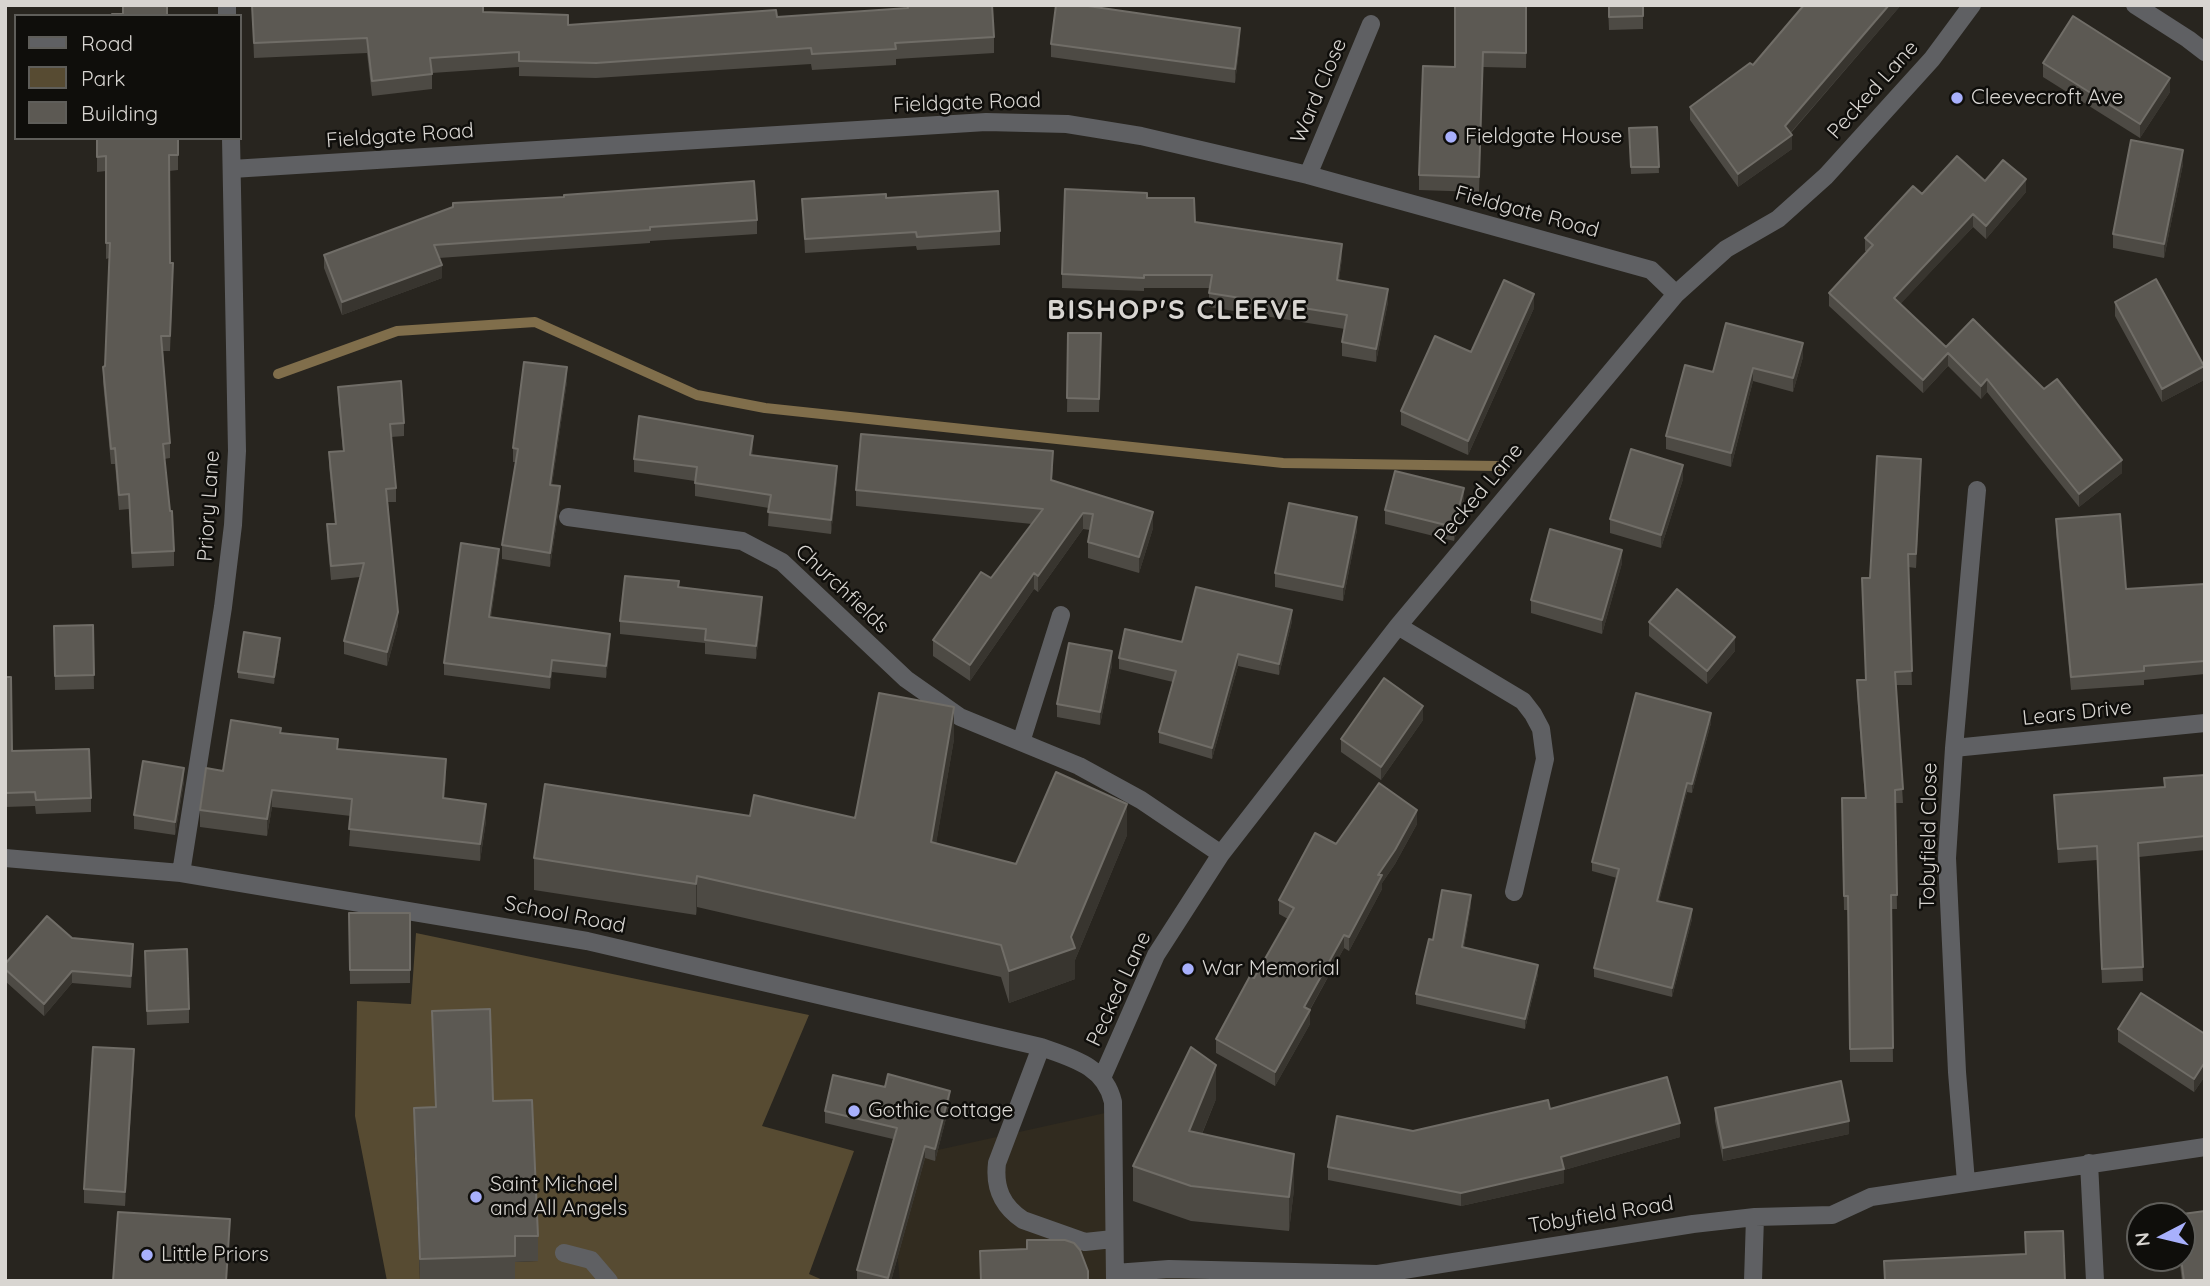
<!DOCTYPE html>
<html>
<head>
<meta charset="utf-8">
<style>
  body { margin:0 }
  #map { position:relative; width:2210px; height:1286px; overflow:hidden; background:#28251f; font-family:Quicksand,sans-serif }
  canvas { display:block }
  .frame { position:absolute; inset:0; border:7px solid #d8d5d1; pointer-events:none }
  .legend { position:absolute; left:14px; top:14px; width:228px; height:126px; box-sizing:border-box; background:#0f0e0b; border:2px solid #5f5e5a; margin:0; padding:9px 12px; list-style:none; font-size:21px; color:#d8d5d1 }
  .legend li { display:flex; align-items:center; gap:14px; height:35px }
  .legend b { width:35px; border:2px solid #5f5e5a }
  .north { position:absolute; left:2126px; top:1202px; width:70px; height:70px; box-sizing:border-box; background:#0f0e0b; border:2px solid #5f5e5a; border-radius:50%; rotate:263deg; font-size:19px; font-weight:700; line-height:28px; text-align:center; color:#d8d5d1 }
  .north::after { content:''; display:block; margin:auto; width:24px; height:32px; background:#a8b0fc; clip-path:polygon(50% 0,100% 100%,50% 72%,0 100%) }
</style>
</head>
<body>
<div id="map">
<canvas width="2210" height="1286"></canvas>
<div class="frame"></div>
<ul class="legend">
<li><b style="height:9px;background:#5f6063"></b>Road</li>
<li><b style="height:19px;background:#574b32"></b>Park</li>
<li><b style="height:19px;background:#5c5953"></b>Building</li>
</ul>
<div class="north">N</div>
</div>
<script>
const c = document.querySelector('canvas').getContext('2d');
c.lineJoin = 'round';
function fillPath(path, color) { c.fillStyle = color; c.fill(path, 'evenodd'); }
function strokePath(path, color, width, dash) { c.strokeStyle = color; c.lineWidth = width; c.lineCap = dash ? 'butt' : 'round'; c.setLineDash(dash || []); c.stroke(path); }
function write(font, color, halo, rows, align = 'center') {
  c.font = font + ' Quicksand,sans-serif'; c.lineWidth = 5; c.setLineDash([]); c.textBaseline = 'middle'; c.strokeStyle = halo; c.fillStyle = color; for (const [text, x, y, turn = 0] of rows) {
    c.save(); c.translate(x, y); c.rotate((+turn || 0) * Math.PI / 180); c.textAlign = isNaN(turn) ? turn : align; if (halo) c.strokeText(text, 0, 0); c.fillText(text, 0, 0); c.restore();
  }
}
fillPath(new Path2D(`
  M 1114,1111 L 1115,1273 L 1271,1281 L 900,1281 L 888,1161 Z`), '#312b1f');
fillPath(new Path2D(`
  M 416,933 L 809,1015 L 762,1126 L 854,1151 L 809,1274 L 825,1281 L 515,1281 L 515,1262 L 538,1261 L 436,1133 L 414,1134 L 420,1281 L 387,1281 L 355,1116 L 357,1001 L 411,1004 Z`), '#574b32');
strokePath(new Path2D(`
  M 278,374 L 397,331 L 535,322 L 697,395 L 765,408 L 1283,463 L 1499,466`), '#806e4b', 10);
strokePath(new Path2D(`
  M 227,5 L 227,16
  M 2135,5 L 2188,39 L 2205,52
  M 232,169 L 986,122 L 1067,124 L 1141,136 L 1308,175 L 1651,270 L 1676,294
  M 1308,175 L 1371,24
  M 568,517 L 742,541 L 782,562 L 906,679 L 960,717 L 1079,766 L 1141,800 L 1221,854
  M 1398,626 L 1523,701 L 1533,714 L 1541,729 L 1545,759 L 1514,892
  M 1021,742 L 1061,615
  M 1954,748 L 2205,723
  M 5,858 L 181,873 L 587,941 L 1041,1047 C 1072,1058 1105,1066 1113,1102 L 1115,1281
  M 181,873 L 223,607 L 233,525 L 237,451 L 231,138
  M 1041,1047 L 997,1163 C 994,1188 1002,1206 1023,1220 L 1085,1242 L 1113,1239
  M 1102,1078 L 1156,955 L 1221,854 L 1398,626 L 1676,294 L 1726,249 L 1778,219 L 1826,176 L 1932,59 L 1972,5
  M 2089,1163 L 2095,1281
  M 1966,1182 L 1957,1072 L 1947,858 L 1954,748 L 1977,490
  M 564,1253 L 591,1260 L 609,1281
  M 1115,1273 L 1169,1269 L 1378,1274 L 1693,1224 L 1755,1217 L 1832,1215 L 1871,1197 L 2205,1147
  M 1753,1281 L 1755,1217`), '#5f6063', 18);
fillPath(new Path2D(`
  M 252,5 L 483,5 L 483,12 L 568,25 L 777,17 L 994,37 L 994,53 L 896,59 L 896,65 L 812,70 L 811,64 L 596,78 L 519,76 L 519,67 L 432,73 L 432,89 L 372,96 L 367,53 L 254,58 Z
  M 1527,5 L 1526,68 L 1483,67 L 1479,192 L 1419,190 L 1419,175 L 1455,67 Z
  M 1608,5 L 1643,5 L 1643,29 L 1609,30 Z
  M 1804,5 L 1901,5 L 1791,133 L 1792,149 L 1738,187 L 1690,120 L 1690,107 L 1753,65 Z
  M 1240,41 L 1235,83 L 1051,57 L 1051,44 Z
  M 2043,63 L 2170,92 L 2140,138 L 2043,77 Z
  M 1657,127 L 1659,173 L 1631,174 L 1629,128 Z
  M 97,138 L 178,138 L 178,170 L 169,171 L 170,263 L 173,278 L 170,351 L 163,351 L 170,443 L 170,458 L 164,459 L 174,551 L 174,566 L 132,568 L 129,509 L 119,510 L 115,464 L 111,464 L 103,382 L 103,367 L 105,366 L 109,258 L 106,259 L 106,171 L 97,172 Z
  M 2183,164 L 2164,258 L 2113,248 L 2113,234 Z
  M 1985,181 L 2026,192 L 1986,239 L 1973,227 L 1900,304 L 1946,347 L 2122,473 L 2079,507 L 1987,392 L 1981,399 L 1948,366 L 1923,393 L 1829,306 L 1829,293 L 1867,252 L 1865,251 L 1865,238 L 1922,194 Z
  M 886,198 L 1000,231 L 1000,245 L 917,250 L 916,246 L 805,253 L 802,199 Z
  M 1147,198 L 1195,222 L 1342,258 L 1339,280 L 1388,302 L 1376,362 L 1342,356 L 1342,342 L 1345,329 L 1209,307 L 1209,288 L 1144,288 L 1144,291 L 1062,288 L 1062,274 Z
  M 453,207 L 757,220 L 757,234 L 650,241 L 650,243 L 439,258 L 442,278 L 342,315 L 324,268 L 324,255 Z
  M 2115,302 L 2204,380 L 2162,402 L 2115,316 Z
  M 1534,308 L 1468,455 L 1401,425 L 1401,411 L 1471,352 Z
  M 1068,333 L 1101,333 L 1099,412 L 1067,412 Z
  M 1803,357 L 1793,392 L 1753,381 L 1731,467 L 1666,449 L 1666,436 L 1713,372 Z
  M 567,381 L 552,485 L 560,500 L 550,567 L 502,559 L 502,545 L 516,462 L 513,462 L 513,448 Z
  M 338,387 L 404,423 L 404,436 L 391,437 L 396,488 L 396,502 L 388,502 L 398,625 L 387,666 L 344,654 L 344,641 L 360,577 L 331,580 L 327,538 L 327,524 L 335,524 L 329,466 L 329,452 L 343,451 L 338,400 Z
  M 753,449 L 752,455 L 837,479 L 831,534 L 768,526 L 769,508 L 695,496 L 695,481 L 634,472 L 634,459 Z
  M 1053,467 L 1052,481 L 1153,528 L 1139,573 L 1088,558 L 1088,542 L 1090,530 L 1083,529 L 1038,592 L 1034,589 L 970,681 L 933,656 L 933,640 L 991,578 L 1032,524 L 856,506 L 856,490 Z
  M 1921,472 L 1916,568 L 1908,567 L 1912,685 L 1896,685 L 1903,803 L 1895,803 L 1897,909 L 1891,909 L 1893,1062 L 1850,1062 L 1848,910 L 1844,910 L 1842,798 L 1865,798 L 1857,694 L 1857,680 L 1866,680 L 1862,578 L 1870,578 Z
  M 1683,479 L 1661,548 L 1610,533 L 1610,519 Z
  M 1464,502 L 1454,541 L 1385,524 L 1385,510 Z
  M 2056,519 L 2126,589 L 2205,584 L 2205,674 L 2144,680 L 2144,685 L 2071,690 L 2056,533 Z
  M 1357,530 L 1343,601 L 1275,587 L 1275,573 Z
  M 499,561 L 491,617 L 610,646 L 606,678 L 552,672 L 550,689 L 444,675 L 444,663 Z
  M 1622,563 L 1602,634 L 1531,613 L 1531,600 Z
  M 679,587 L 762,610 L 756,659 L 705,654 L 705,643 L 620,634 L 620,621 Z
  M 1292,621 L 1279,675 L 1238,666 L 1212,759 L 1159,743 L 1159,732 L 1173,682 L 1119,669 L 1119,658 L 1182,642 Z
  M 1649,622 L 1735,651 L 1707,684 L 1649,636 Z
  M 93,625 L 94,689 L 55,690 L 54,626 Z
  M 280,645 L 274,684 L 238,678 L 238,672 Z
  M 1112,665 L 1100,725 L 1057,717 L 1057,704 Z
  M 5,677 L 12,751 L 91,798 L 91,812 L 36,814 L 35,806 L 5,807 Z
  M 1423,720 L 1381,780 L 1341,752 L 1341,739 Z
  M 1711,723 L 1692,793 L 1687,792 L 1659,901 L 1692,919 L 1672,997 L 1594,977 L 1594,968 L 1617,878 L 1592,871 L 1592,862 Z
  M 281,733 L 338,749 L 446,776 L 444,799 L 486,821 L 480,861 L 349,846 L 351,816 L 272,807 L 267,836 L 200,827 L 200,810 L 223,771 Z
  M 954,739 L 936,843 L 1016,864 L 1127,835 L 1075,960 L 1075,979 L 1009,1003 L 1001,977 L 697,907 L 696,915 L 534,890 L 534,858 L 855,818 Z
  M 2205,775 L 2205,850 L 2139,857 L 2143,981 L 2102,983 L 2097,860 L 2058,863 L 2054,795 L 2164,787 L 2164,778 Z
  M 184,781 L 175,835 L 134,829 L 134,815 Z
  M 1417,824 L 1395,864 L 1382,883 L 1382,889 L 1349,951 L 1344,948 L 1310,1010 L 1310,1024 L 1275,1086 L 1216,1053 L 1216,1039 L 1254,978 L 1288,919 L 1279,914 L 1279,900 L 1336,844 Z
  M 1471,905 L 1464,947 L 1538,974 L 1525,1029 L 1416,1004 L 1416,994 L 1433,940 Z
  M 349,913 L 410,913 L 410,983 L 350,984 Z
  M 72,938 L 133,956 L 131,988 L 72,983 L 44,1016 L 5,981 L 5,964 Z
  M 145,951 L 189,1009 L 189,1023 L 147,1025 Z
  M 432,1011 L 493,1101 L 538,1236 L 538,1261 L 515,1262 L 515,1281 L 420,1281 L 414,1133 L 414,1108 L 435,1107 Z
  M 2118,1029 L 2205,1034 L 2205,1076 L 2194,1092 L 2118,1042 Z
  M 134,1063 L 125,1206 L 84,1203 L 84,1189 Z
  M 1216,1099 L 1202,1134 L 1294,1189 L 1289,1231 L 1191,1221 L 1133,1201 L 1133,1166 Z
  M 950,1103 L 935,1161 L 925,1158 L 891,1281 L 857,1281 L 857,1270 L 893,1139 L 825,1123 L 825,1111 Z
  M 1715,1108 L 1849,1134 L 1723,1161 L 1715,1121 Z
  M 1550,1109 L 1680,1137 L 1564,1170 L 1564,1183 L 1461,1206 L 1328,1180 L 1328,1167 L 1413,1131 Z
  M 2179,1258 L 2182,1258 L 2205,1281 L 2182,1281 Z`), '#4d4a44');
fillPath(new Path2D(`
  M 1889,5 L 1901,5 L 1785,139 L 1785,126 Z
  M 1240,28 L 1240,41 L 1235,83 L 1235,69 Z
  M 2170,78 L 2170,92 L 2140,138 L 2140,124 Z
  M 1792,135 L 1792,149 L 1738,187 L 1738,174 Z
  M 2183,150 L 2183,164 L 2164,258 L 2164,244 Z
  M 2026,179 L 2026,192 L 1986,239 L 1986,226 Z
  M 1973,214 L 1973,227 L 1894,311 L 1894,298 Z
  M 1342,244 L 1342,258 L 1337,293 L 1337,280 Z
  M 442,265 L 442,278 L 342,315 L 342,302 Z
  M 1388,289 L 1388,302 L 1376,362 L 1376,349 Z
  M 1534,294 L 1534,308 L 1468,455 L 1468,441 Z
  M 1803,343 L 1803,357 L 1793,392 L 1793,378 Z
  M 1948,353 L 1948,366 L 1923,393 L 1923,380 Z
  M 2204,366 L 2204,380 L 2162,402 L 2162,389 Z
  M 567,367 L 567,381 L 550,498 L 550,485 Z
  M 1753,368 L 1753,381 L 1731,467 L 1731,453 Z
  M 1987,379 L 1987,392 L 1981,399 L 1981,386 Z
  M 753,436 L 753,449 L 750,469 L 750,455 Z
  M 1921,459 L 1921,472 L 1916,568 L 1916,554 Z
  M 2122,460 L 2122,473 L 2079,507 L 2079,494 Z
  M 1683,465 L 1683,479 L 1661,548 L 1661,535 Z
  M 837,466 L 837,479 L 831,534 L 831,520 Z
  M 560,486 L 560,500 L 550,567 L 550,553 Z
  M 1464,488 L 1464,502 L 1454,541 L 1454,527 Z
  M 1153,512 L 1153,528 L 1139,573 L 1139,557 Z
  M 1083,513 L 1083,529 L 1038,592 L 1038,576 Z
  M 1357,517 L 1357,530 L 1343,601 L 1343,587 Z
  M 499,549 L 499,561 L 489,629 L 489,617 Z
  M 1622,550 L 1622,563 L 1602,634 L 1602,620 Z
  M 1034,573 L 1034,589 L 970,681 L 970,665 Z
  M 762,597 L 762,610 L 756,659 L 756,646 Z
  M 1292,610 L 1292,621 L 1279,675 L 1279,664 Z
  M 398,612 L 398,625 L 387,666 L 387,652 Z
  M 610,634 L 610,646 L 606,678 L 606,666 Z
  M 1735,637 L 1735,651 L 1707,684 L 1707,671 Z
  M 280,638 L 280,645 L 274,684 L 274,677 Z
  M 1112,651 L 1112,665 L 1100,725 L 1100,712 Z
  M 1238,654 L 1238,666 L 1212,759 L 1212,748 Z
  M 552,660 L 552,672 L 550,689 L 550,677 Z
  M 1423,706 L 1423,720 L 1381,780 L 1381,767 Z
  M 954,707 L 954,739 L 931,874 L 931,842 Z
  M 1711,713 L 1711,723 L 1692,793 L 1692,784 Z
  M 446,759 L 446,776 L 443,815 L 443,798 Z
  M 184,768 L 184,781 L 175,835 L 175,822 Z
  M 1687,783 L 1687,792 L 1657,910 L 1657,901 Z
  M 272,790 L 272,807 L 267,836 L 267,819 Z
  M 486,804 L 486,821 L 480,861 L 480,844 Z
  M 1127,804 L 1127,835 L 1075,960 L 1075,979 L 1009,1003 L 1009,971 L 1071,937 Z
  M 1417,810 L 1417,824 L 1395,864 L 1382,883 L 1382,889 L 1349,951 L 1349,937 L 1378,875 Z
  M 697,876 L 697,907 L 696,915 L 696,884 Z
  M 1471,895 L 1471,905 L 1462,957 L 1462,947 Z
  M 1692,909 L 1692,919 L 1672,997 L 1672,988 Z
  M 1344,935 L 1344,948 L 1304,1020 L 1304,1007 Z
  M 133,944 L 133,956 L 131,988 L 131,976 Z
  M 1538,965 L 1538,974 L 1525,1029 L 1525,1019 Z
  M 72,971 L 72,983 L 44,1016 L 44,1004 Z
  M 1310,1010 L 1310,1024 L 1275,1086 L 1275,1072 Z
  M 134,1049 L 134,1063 L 125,1206 L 125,1192 Z
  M 2205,1062 L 2205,1076 L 2194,1092 L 2194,1079 Z
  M 1216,1065 L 1216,1099 L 1189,1165 L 1189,1131 Z
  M 950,1091 L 950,1103 L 935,1161 L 935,1149 Z
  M 1849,1121 L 1849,1134 L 1723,1161 L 1723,1148 Z
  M 1680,1123 L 1680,1137 L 1564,1170 L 1564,1183 L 1461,1206 L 1461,1193 L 1561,1157 Z
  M 925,1146 L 925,1158 L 891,1281 L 888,1281 Z
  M 1294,1154 L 1294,1189 L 1289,1231 L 1289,1197 Z
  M 230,1219 L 227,1281 L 226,1281 Z`), '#38352f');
const building = new Path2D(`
  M 123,5 L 167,5 L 167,16 L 112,16 L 112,14 L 123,14 Z
  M 252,5 L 483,5 L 483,12 L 568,15 L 568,25 L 776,10 L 777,17 L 908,8 L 907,5 L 992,5 L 994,37 L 895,43 L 896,49 L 812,54 L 811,48 L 596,63 L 519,61 L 519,52 L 430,58 L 432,74 L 372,81 L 367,38 L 254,43 Z
  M 1056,5 L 1081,5 L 1240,28 L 1235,69 L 1051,44 Z
  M 1526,5 L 1526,53 L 1483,52 L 1479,177 L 1419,175 L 1423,66 L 1455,67 L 1455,6 Z
  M 1609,5 L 1643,5 L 1643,16 L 1609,17 Z
  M 1804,5 L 1889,5 L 1785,126 L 1792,135 L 1738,174 L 1690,107 L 1750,63 L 1753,65 Z
  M 2073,16 L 2170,78 L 2140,124 L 2043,63 Z
  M 1657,127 L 1659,167 L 1631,167 L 1629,128 Z
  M 97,138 L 178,138 L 178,155 L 169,155 L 170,263 L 173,263 L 170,336 L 161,336 L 170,443 L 163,444 L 170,511 L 172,511 L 174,551 L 132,553 L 129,494 L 119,495 L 115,448 L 111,449 L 103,367 L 105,366 L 110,243 L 106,243 L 106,156 L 97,157 Z
  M 2131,140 L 2183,150 L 2164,244 L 2113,234 Z
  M 1957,156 L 1985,181 L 2003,160 L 2026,179 L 1986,226 L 1973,214 L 1894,298 L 1946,347 L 1973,319 L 2044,389 L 2057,379 L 2122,460 L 2079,494 L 1987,379 L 1981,386 L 1948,353 L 1923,380 L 1829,293 L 1873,245 L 1865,238 L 1913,186 L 1922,194 Z
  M 754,181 L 757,220 L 650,227 L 650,230 L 434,245 L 442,265 L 342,302 L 324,255 L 453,207 L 453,203 L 564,197 L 564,195 Z
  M 1065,189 L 1147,193 L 1147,198 L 1194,198 L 1195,222 L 1342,244 L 1337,280 L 1388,289 L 1376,349 L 1342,342 L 1347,315 L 1209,293 L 1212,275 L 1144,275 L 1144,278 L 1062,274 Z
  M 998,191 L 1000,231 L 917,237 L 916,232 L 805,239 L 802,199 L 886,194 L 886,198 Z
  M 2156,279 L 2204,366 L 2162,389 L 2115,302 Z
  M 1504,280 L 1534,294 L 1468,441 L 1401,411 L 1435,336 L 1471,352 Z
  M 1726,323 L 1803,343 L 1793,378 L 1753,368 L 1731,453 L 1666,436 L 1685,365 L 1713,372 Z
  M 1068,333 L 1101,333 L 1099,399 L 1067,398 Z
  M 524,362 L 567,367 L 550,485 L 560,486 L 550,553 L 502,545 L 518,449 L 513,448 Z
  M 401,381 L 404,423 L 390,424 L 396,488 L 386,489 L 398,612 L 387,652 L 344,641 L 364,563 L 331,566 L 327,524 L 336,524 L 329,452 L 344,451 L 338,387 Z
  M 639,416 L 753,436 L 750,455 L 837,466 L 831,520 L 768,512 L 771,495 L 695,483 L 697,467 L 634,459 Z
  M 861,434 L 1053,451 L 1051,480 L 1153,512 L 1139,557 L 1088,542 L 1093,514 L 1083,513 L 1038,576 L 1034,573 L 970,665 L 933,640 L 981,572 L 991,578 L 1043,509 L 856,490 Z
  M 1631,449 L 1683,465 L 1661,535 L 1610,519 Z
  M 1877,456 L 1921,459 L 1916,554 L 1908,554 L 1912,671 L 1895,672 L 1903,789 L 1895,790 L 1897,895 L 1891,895 L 1893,1048 L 1850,1049 L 1848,896 L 1844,896 L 1842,798 L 1866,798 L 1857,680 L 1866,680 L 1862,578 L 1870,578 Z
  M 1395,471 L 1464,488 L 1454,527 L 1385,510 Z
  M 1289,503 L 1357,517 L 1343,587 L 1275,573 Z
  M 2120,514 L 2126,589 L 2205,584 L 2205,661 L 2144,666 L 2144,671 L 2071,677 L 2056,519 Z
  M 1550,529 L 1622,550 L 1602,620 L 1531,600 Z
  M 461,543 L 499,549 L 489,617 L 610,634 L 606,666 L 552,660 L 550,677 L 444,663 Z
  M 625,576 L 679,581 L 678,587 L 762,597 L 756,646 L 705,640 L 706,629 L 620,621 Z
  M 1196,587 L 1292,610 L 1279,664 L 1238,654 L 1212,748 L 1159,732 L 1176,671 L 1119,658 L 1125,629 L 1182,642 Z
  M 1677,589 L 1735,637 L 1707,671 L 1649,622 Z
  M 93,625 L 94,675 L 55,676 L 54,626 Z
  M 244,632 L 280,638 L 274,677 L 238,672 Z
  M 1069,643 L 1112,651 L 1100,712 L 1057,704 Z
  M 5,677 L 11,677 L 12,751 L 89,749 L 91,798 L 36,800 L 35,792 L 5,793 Z
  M 1384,678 L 1423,706 L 1381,767 L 1341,739 Z
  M 879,693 L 954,707 L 931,842 L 1016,864 L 1056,772 L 1127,804 L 1071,937 L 1075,948 L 1009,971 L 1001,945 L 697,876 L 696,884 L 534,858 L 545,784 L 750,816 L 754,795 L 855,818 Z
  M 1636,693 L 1711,713 L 1692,784 L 1687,783 L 1657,901 L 1692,909 L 1672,988 L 1594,968 L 1619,869 L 1592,862 Z
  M 231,720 L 281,728 L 280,733 L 338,739 L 337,749 L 446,759 L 443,798 L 486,804 L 480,844 L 349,829 L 352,799 L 272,790 L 267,819 L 200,810 L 206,768 L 223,771 Z
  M 143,761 L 184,768 L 175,822 L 134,815 Z
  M 2205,775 L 2205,836 L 2138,843 L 2143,967 L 2102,969 L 2097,846 L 2058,849 L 2054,795 L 2165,787 L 2164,778 Z
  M 1379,783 L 1417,810 L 1395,850 L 1378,875 L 1382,875 L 1349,937 L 1344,935 L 1304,1007 L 1310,1010 L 1275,1072 L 1216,1039 L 1250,976 L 1254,978 L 1294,908 L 1279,900 L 1315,833 L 1336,844 Z
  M 1442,890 L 1471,895 L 1462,947 L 1538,965 L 1525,1019 L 1416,994 L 1429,939 L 1433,940 Z
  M 349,913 L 410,913 L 410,970 L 350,970 Z
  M 47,916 L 72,938 L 133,944 L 131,976 L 72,971 L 44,1004 L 5,969 L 5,964 Z
  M 187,949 L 189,1009 L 147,1011 L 145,951 Z
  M 2141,993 L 2205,1034 L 2205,1062 L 2194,1079 L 2118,1029 Z
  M 490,1009 L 493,1101 L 532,1100 L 538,1236 L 515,1236 L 515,1256 L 420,1259 L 414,1108 L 436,1107 L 432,1011 Z
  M 93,1047 L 134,1049 L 125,1192 L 84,1189 Z
  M 1191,1047 L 1216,1065 L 1189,1131 L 1294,1154 L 1289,1197 L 1191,1186 L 1133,1166 Z
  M 888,1074 L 950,1091 L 935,1149 L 925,1146 L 888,1278 L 857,1270 L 897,1128 L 825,1111 L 833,1075 L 885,1087 Z
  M 1667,1077 L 1680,1123 L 1561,1157 L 1564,1169 L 1461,1193 L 1328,1167 L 1337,1116 L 1413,1131 L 1548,1100 L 1550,1109 Z
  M 1841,1081 L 1849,1121 L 1723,1148 L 1715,1108 Z
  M 2205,1211 L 2205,1281 L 2184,1281 L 2181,1258 L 2182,1258 L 2182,1216 L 2175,1215 Z
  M 118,1212 L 230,1219 L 226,1281 L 113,1281 Z
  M 2063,1231 L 2065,1281 L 1885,1281 L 1884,1261 L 2026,1254 L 2025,1232 Z
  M 1027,1240 L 1065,1240 L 1074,1243 L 1080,1250 L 1088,1271 L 1088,1281 L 981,1281 L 980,1251 L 1027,1249 Z`);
fillPath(building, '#5c5953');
strokePath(building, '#706d67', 2);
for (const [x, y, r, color] of [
  [1957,98,7,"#a8b0fc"],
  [1451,137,7,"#a8b0fc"],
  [1188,969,7,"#a8b0fc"],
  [854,1111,7,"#a8b0fc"],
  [476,1197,7,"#a8b0fc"],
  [147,1255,7,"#a8b0fc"]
]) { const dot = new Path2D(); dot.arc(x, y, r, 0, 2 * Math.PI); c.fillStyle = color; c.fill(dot); strokePath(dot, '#0f0e0b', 2.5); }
write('21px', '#d8d5d1', '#0f0e0b', [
  ["Pecked Lane",1873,90,-48],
  ["Ward Close",1319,91,-67],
  ["Fieldgate Road",967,103,-2],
  ["Fieldgate Road",400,136,-4],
  ["Fieldgate Road",1527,212,15],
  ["Pecked Lane",1479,494,-50],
  ["Priory Lane",209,506,-86],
  ["Churchfields",842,589,43],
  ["Lears Drive",2077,713,-6],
  ["Tobyfield Close",1929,836,-89],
  ["School Road",565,915,11],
  ["Pecked Lane",1119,989,-65],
  ["Tobyfield Road",1601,1215,-9]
]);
write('21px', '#d8d5d1', '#0f0e0b', [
  ["Cleevecroft Ave",1971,98],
  ["Fieldgate House",1465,137],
  ["War Memorial",1202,969],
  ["Gothic Cottage",868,1111],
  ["Saint Michael",490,1185],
  ["and All Angels",490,1209],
  ["Little Priors",161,1255]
], 'left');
c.letterSpacing = '2px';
write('bold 28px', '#d8d5d1', '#0f0e0b', [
  ["BISHOP'S CLEEVE",1178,311]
]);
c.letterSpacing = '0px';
</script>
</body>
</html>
